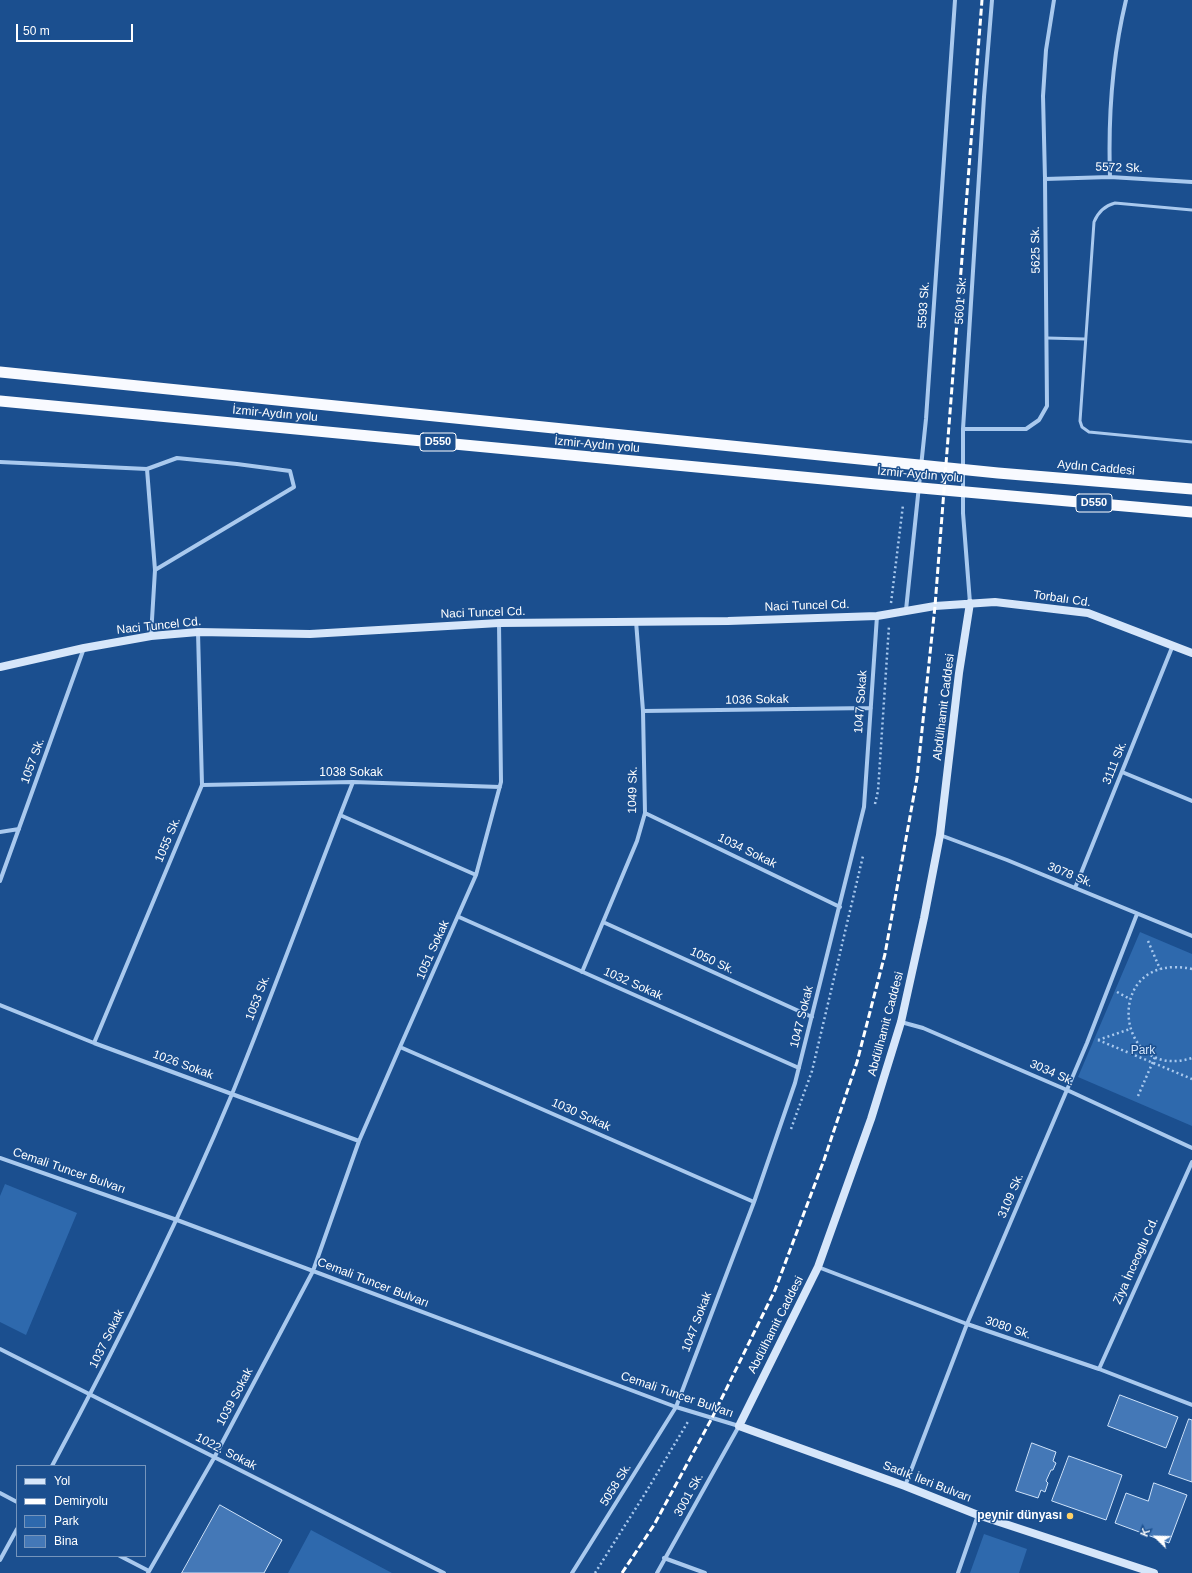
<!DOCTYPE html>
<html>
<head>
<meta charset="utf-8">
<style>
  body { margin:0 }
  #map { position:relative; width:1192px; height:1573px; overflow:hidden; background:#1b4f8f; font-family:Helvetica,sans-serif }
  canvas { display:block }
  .legend { position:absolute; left:16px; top:1465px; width:130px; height:92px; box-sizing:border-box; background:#1b4f8f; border:1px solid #7695bc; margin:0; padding:5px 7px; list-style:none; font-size:12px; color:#fff }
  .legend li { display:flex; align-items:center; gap:8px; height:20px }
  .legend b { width:20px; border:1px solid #7695bc }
  .north { position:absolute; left:1136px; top:1517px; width:40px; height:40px; -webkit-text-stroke:3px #1b4f8f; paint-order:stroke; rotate:293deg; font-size:11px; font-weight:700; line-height:16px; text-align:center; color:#fff }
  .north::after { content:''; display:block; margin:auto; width:14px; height:18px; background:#fff; clip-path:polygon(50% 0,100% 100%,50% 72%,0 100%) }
  .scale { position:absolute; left:16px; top:24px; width:117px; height:18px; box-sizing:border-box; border:2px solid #fff; border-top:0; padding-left:5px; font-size:12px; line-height:14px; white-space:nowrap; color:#fff; -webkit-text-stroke:3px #1b4f8f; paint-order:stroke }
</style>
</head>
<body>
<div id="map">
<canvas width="1192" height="1573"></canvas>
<ul class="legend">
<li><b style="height:5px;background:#d6e6fa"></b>Yol</li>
<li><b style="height:5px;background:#fff"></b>Demiryolu</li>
<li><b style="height:11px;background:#2e69ad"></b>Park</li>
<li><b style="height:11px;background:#4478b7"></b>Bina</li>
</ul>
<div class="north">K</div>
<div class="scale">50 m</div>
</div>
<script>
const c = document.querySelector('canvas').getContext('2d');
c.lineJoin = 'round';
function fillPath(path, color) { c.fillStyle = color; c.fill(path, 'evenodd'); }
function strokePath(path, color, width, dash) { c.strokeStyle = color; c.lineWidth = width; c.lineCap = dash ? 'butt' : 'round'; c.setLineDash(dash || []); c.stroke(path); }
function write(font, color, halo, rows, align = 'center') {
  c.font = font + ' Helvetica,sans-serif'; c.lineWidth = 3; c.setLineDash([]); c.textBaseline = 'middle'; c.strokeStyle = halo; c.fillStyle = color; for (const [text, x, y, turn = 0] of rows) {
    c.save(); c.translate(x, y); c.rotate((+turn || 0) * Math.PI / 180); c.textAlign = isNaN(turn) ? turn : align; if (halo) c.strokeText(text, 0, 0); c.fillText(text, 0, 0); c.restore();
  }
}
fillPath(new Path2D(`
  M 1140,932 L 1192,954 L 1192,1126 L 1078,1077 Z
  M 5,1184 L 77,1213 L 26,1335 L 0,1322 L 0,1196 Z
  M 311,1530 L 392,1573 L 288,1573 Z
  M 984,1534 L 1027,1549 L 1019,1573 L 970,1573 Z`), '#2e69ad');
const building = new Path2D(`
  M 1120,1395 L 1178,1417 L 1166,1448 L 1108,1426 Z
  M 1189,1419 L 1192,1420 L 1192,1482 L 1169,1474 Z
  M 1032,1443 L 1056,1452 L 1053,1461 L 1056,1463 L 1053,1470 L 1051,1470 L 1046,1481 L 1048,1483 L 1045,1492 L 1041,1490 L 1038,1498 L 1016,1491 Z
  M 1069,1456 L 1122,1475 L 1106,1520 L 1052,1501 Z
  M 1154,1483 L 1187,1495 L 1169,1543 L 1115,1523 L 1126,1493 L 1148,1501 Z
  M 220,1505 L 282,1540 L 264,1573 L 182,1573 Z`);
fillPath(building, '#4478b7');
strokePath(building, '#cfe3fa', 1);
strokePath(new Path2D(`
  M 891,603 L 903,505
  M 875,804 L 878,791 L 889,626
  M 1148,941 L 1160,969
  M 1192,969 C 1102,950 1113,1083 1192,1058
  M 1117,992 L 1130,999
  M 1098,1040 L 1192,1079
  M 1098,1040 L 1130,1029
  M 1138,1096 L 1155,1057
  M 791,1129 L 812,1071 L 863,856
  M 595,1573 L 646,1492 L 689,1420`), '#a9c9ee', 2.5, [2, 3]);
strokePath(new Path2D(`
  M 1192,210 L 1115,203 C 1104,206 1098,212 1094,222 L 1080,421 L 1082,427 L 1089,432 L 1192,442
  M 1047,338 L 1085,339`), '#a9c9ee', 3);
strokePath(new Path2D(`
  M 1110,177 C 1108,117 1112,58 1126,0
  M 1045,179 L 1110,177 L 1192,182
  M 963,429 L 1026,429 L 1039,420 L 1047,406 L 1045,179 L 1043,96 L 1046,50 L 1054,0
  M 0,462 L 147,469 L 155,570 L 151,636
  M 147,469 L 177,458 L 237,464 L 290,471 L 294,487 L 155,570
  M 970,603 L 963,513 L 963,429 L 984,97 L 992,0
  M 906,610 L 926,419 L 955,0
  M 643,711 L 871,708
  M 1122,772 L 1192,801
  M 202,785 L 353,782 L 500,787
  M 645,813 L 840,907
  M 340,815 L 476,875
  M 0,832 L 19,829
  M 940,835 L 1007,860 L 1192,936
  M 0,881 L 84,648
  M 1075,888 L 1173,645
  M 459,917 L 799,1068
  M 603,922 L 812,1017
  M 582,972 L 637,841 L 645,813 L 643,711 L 636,621
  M 0,1005 L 94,1043 L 359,1141
  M 901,1022 L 923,1028 L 1067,1090 L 1192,1148
  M 94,1043 L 202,785 L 198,632
  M 400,1047 L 754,1202
  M 0,1158 L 177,1220 L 676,1407 L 739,1426 L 657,1573
  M 818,1267 L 967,1324 L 1099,1369 L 1192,1405
  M 0,1349 L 444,1573
  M 1099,1369 L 1192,1162
  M 52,1466 C 117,1345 179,1221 232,1094 C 274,991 312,886 353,782
  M 905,1486 L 967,1324 L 1087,1043 L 1137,914
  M 0,1493 L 17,1502
  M 120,1556 L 149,1571
  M 664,1558 L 705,1573
  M 0,1560 L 17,1529
  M 148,1573 L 214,1458 L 313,1271 L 359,1141 L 400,1047 L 476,875 L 501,782 L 499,623
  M 572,1573 L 676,1407 L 754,1202 L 795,1083 L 864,807 L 877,616
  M 958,1573 L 978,1515`), '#a9c9ee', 4);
strokePath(new Path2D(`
  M 970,603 L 959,673 L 940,835 L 924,918 L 901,1022 L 871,1119 L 818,1267 L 739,1426 L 905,1486 L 978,1515 L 1154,1573
  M 0,667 L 84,648 L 151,636 L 198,632 L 310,634 L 499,623 L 728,621 L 877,616 L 935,606 L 995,602 L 1088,613 L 1192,653`), '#d6e6fa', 8);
strokePath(new Path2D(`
  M 0,372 L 998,473 L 1192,489
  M 0,401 L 876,484 L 1192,512`), '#f8faff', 11);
strokePath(new Path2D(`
  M 622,1573 L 654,1525 L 712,1418 L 775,1290 L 824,1160 L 857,1062 L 885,954 L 917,778 L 935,606 L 982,0`), '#fff', 3, [7, 3]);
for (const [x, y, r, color] of [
  [1070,1516,4,"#ffd166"]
]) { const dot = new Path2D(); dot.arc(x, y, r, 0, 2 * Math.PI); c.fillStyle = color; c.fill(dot); strokePath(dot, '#1b4f8f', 1.5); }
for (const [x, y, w] of [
  [438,442,36],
  [1094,503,36]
]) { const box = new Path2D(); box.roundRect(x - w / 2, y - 9, w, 18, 3); c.fillStyle = '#1b4f8f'; c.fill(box); strokePath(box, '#fff', 1); }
write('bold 11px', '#fff', null, [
  ["D550",438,442],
  ["D550",1094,503]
]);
write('12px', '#fff', '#1b4f8f', [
  ["5572 Sk.",1119,168,2],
  ["5625 Sk.",1036,250,-91],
  ["5601 Sk.",961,301,-86],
  ["5593 Sk.",924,305,-86],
  ["İzmir-Aydın yolu",275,414,5],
  ["İzmir-Aydın yolu",597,445,5],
  ["Aydın Caddesi",1096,468,5],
  ["İzmir-Aydın yolu",920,475,5],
  ["Torbalı Cd.",1062,599,8],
  ["Naci Tuncel Cd.",807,606,-2],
  ["Naci Tuncel Cd.",483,613,-2],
  ["Naci Tuncel Cd.",159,626,-6],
  ["1036 Sokak",757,700,-1],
  ["1047 Sokak",861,702,-86],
  ["Abdülhamit Caddesi",944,707,-83],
  ["1057 Sk.",33,761,-70],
  ["3111 Sk.",1115,763,-68],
  ["1038 Sokak",351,773],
  ["1049 Sk.",633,790,-89],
  ["1055 Sk.",168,840,-67],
  ["1034 Sokak",747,851,26],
  ["3078 Sk.",1070,875,22],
  ["1051 Sokak",433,950,-66],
  ["1050 Sk.",712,961,25],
  ["1032 Sokak",633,984,24],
  ["1053 Sk.",258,998,-69],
  ["1047 Sokak",802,1017,-76],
  ["Abdülhamit Caddesi",886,1024,-75],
  ["1026 Sokak",183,1065,20],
  ["3034 Sk.",1052,1073,24],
  ["1030 Sokak",581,1115,24],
  ["Cemali Tuncer Bulvarı",69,1171,19],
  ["3109 Sk.",1011,1196,-67],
  ["Ziya İnceoglu Cd.",1136,1261,-66],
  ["Cemali Tuncer Bulvarı",373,1283,21],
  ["1047 Sokak",697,1322,-69],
  ["Abdülhamit Caddesi",776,1325,-63],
  ["3080 Sk.",1008,1328,19],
  ["1037 Sokak",107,1339,-64],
  ["Cemali Tuncer Bulvarı",677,1395,19],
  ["1039 Sokak",235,1397,-62],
  ["1022. Sokak",226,1452,27],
  ["Sadık İleri Bulvarı",927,1482,21],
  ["5058 Sk.",616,1485,-58],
  ["3001 Sk.",689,1495,-61]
]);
write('12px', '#cfe3fa', '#1b4f8f', [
  ["Park",1143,1051]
]);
write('bold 12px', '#fff', '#1b4f8f', [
  ["peynir dünyası",1062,1516]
], 'right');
</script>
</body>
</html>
